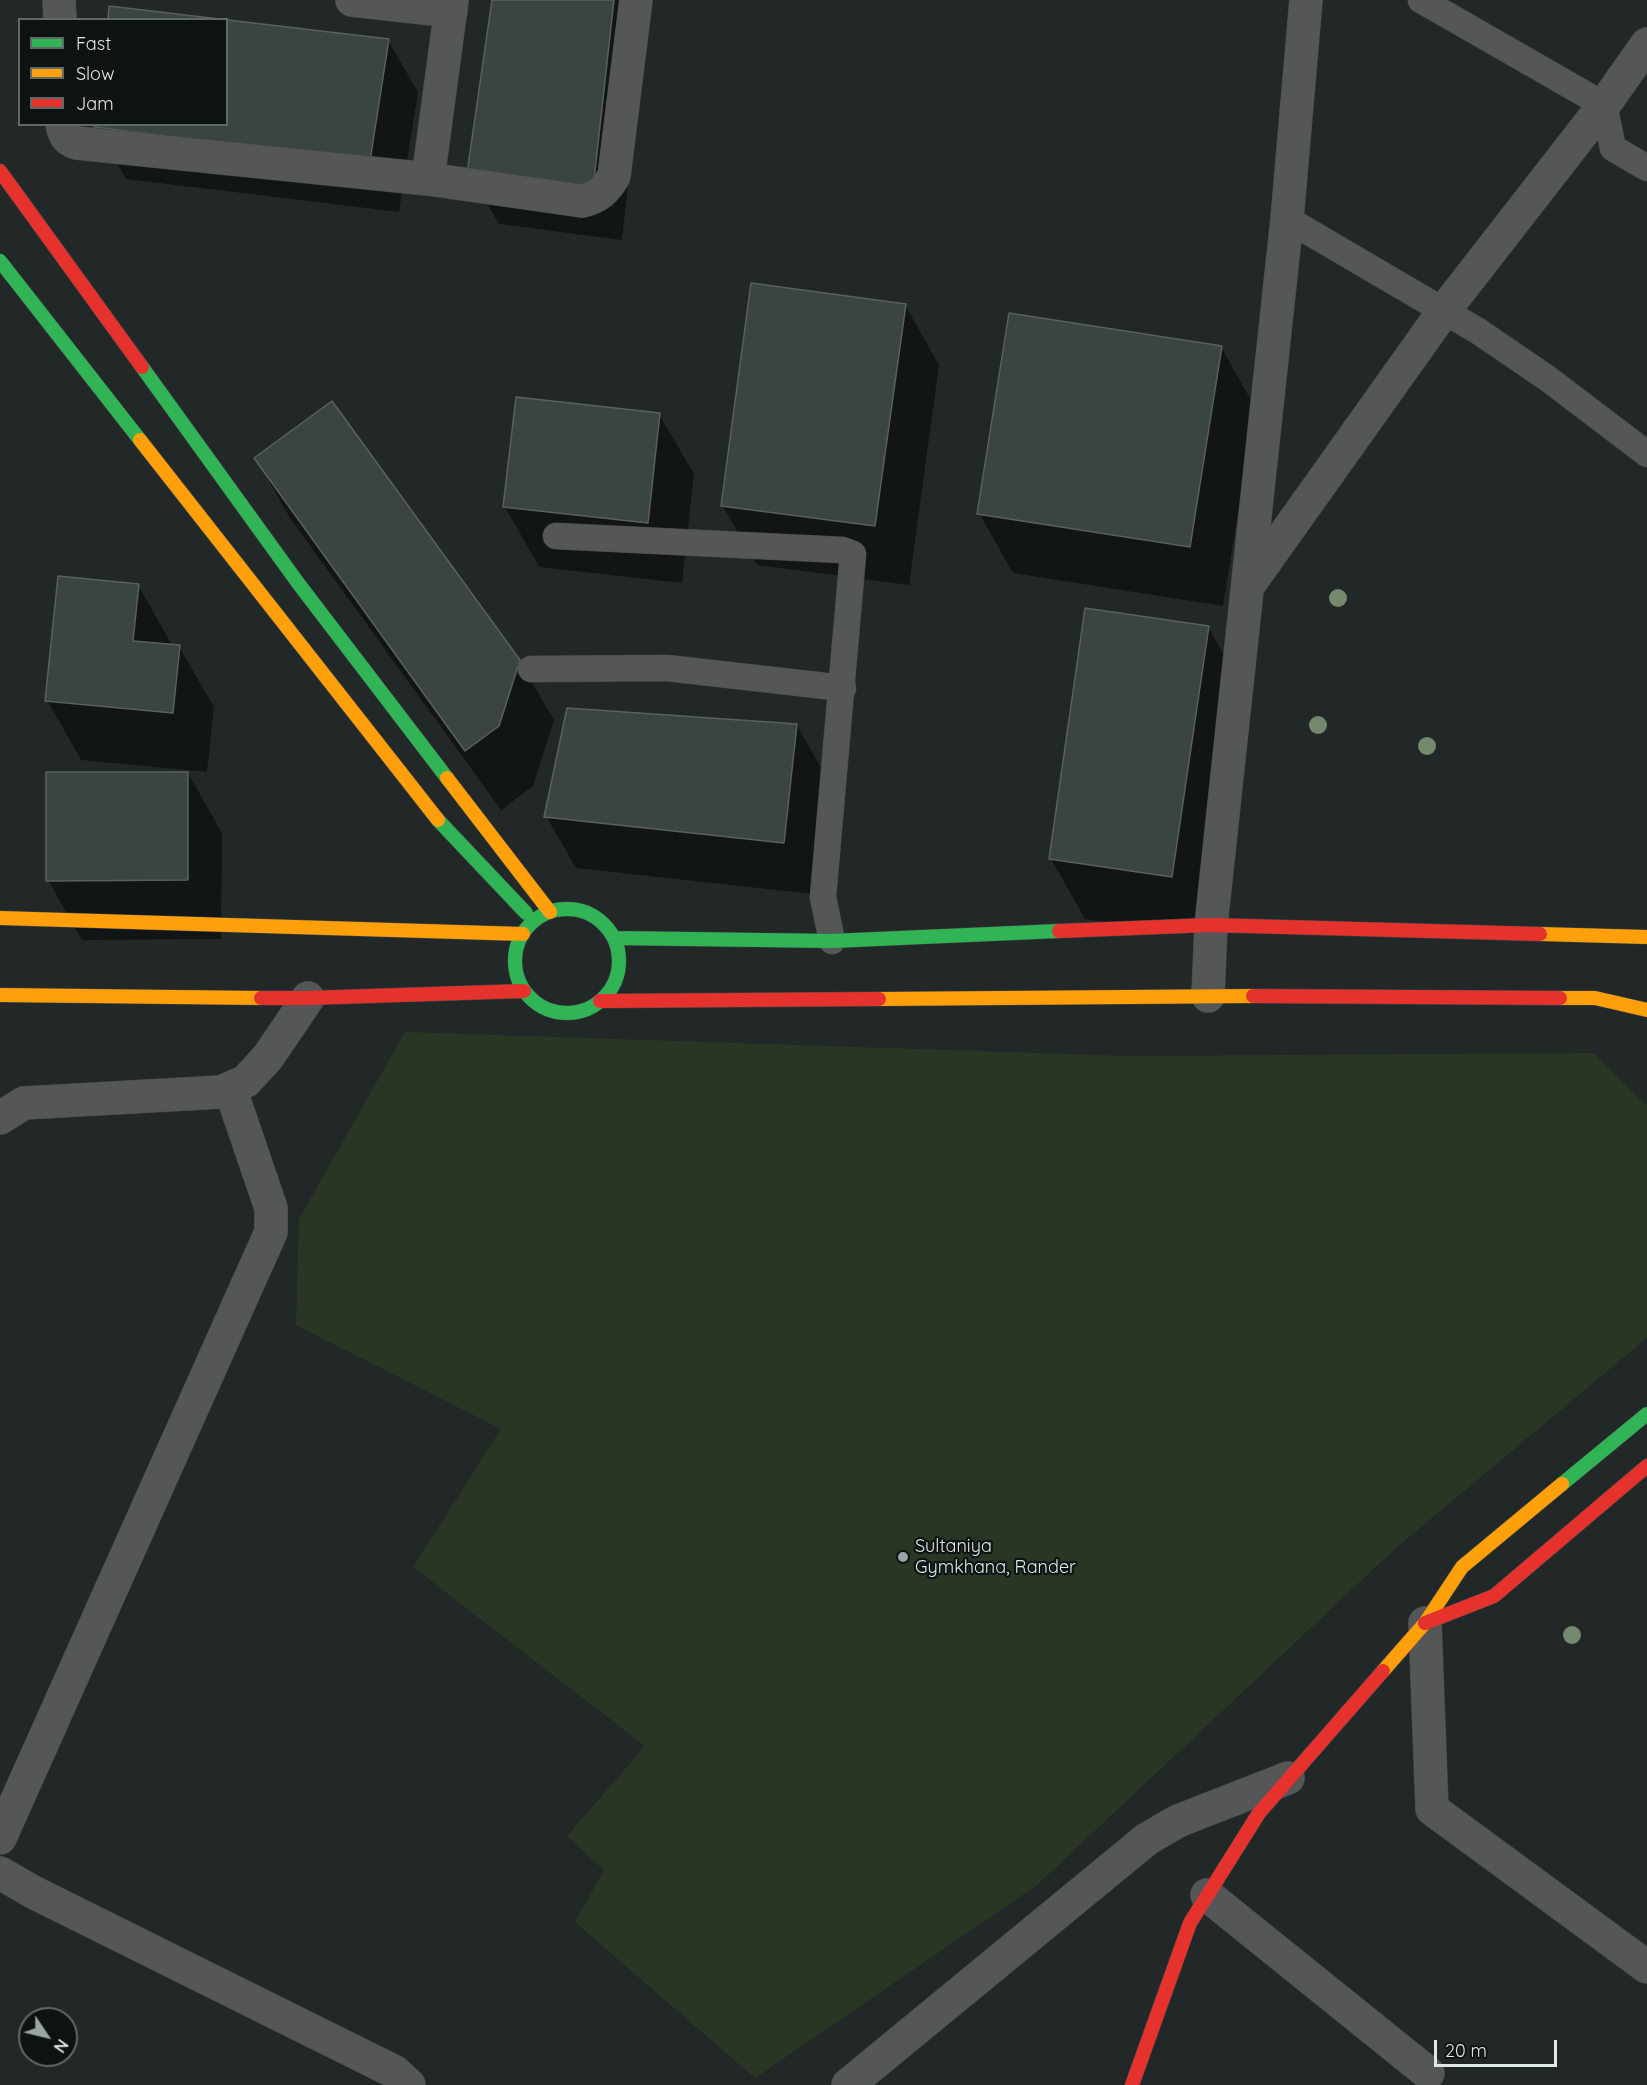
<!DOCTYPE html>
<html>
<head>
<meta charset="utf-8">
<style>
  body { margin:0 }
  #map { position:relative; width:1647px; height:2085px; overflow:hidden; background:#222828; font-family:Quicksand,sans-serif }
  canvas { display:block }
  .legend { position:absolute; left:18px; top:18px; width:210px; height:108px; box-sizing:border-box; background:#0d1313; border:2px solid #616868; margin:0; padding:8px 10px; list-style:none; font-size:18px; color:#dfe7e7 }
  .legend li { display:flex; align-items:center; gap:12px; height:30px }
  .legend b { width:30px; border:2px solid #616868 }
  .north { position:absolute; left:18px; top:2007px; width:60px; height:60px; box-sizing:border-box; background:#0d1313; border:2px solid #616868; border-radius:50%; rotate:125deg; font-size:16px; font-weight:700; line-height:24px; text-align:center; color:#dfe7e7 }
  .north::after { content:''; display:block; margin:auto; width:21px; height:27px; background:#9da4a4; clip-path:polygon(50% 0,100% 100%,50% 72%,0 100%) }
  .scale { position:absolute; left:1434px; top:2040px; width:123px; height:27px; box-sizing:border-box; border:3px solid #dfe7e7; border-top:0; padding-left:8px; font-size:18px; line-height:21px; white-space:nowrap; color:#dfe7e7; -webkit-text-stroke:4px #0d1313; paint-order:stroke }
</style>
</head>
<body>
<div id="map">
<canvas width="1647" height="2085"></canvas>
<ul class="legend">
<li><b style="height:8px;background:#30b455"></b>Fast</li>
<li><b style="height:8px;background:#ff9f0a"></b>Slow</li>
<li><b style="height:8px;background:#e5322d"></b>Jam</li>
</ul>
<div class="north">N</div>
<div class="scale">20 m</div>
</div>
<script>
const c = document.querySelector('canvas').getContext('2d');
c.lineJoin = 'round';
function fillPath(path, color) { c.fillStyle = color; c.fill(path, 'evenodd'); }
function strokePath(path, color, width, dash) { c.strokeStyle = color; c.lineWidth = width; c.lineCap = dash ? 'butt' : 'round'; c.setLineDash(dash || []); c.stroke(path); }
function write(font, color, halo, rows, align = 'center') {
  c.font = font + ' Quicksand,sans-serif'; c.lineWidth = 4.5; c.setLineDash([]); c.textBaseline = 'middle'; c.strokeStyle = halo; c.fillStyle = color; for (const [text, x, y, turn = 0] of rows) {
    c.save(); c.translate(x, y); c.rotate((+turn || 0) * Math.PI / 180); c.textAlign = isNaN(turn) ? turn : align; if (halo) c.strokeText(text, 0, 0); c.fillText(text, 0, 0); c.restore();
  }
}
fillPath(new Path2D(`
  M 405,1032 L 1127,1056 L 1594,1053 L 1647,1106 L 1647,1338 L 1397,1547 L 1037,1885 L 755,2078 L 575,1922 L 604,1870 L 567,1836 L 645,1746 L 413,1567 L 501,1429 L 296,1325 L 299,1219 Z`), '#2a3624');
fillPath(new Path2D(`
  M 494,0 L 648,0 L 622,240 L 499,224 L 469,173 Z
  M 388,40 L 418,92 L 399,212 L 126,179 L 96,127 L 226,124 Z
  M 905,305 L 939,365 L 909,585 L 757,565 L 722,505 Z
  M 1221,347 L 1255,407 L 1223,606 L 1013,573 L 979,513 Z
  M 659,414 L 694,474 L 682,583 L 539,567 L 505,507 Z
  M 256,458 L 519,660 L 554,720 L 533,786 L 501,810 L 290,518 Z
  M 138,585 L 172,645 L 179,647 L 214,707 L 207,772 L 81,760 L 47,700 Z
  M 1208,627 L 1242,687 L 1206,936 L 1085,919 L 1051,859 Z
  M 797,725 L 826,777 L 813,894 L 576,868 L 546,816 Z
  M 188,773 L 222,833 L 221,939 L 82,940 L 48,880 Z`), '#0007');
const building = new Path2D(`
  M 492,0 L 614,0 L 593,189 L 467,173 Z
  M 109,6 L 389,39 L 370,161 L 94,127 L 95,124 L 226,124 L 226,20 L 108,20 Z
  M 751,283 L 906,304 L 875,526 L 721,506 Z
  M 1009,313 L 1222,346 L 1190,547 L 977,514 Z
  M 516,397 L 660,413 L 648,523 L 503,507 Z
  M 332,401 L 520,660 L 499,726 L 465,751 L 254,458 Z
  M 58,576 L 139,584 L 133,641 L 180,645 L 173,713 L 45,701 Z
  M 1085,608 L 1209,626 L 1172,877 L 1049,859 Z
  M 567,708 L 797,724 L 784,843 L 544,817 Z
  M 46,772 L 188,772 L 188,880 L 46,881 Z`);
fillPath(building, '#3a4441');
strokePath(building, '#5b605f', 1.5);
const lane = new Path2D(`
  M 1421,0 L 1604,105 L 1613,148 L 1647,168
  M 1287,219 L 1478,331 L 1547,378 L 1647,454
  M 556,536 L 842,550 L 853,554 L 823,897 L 832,941
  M 531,669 L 667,668 L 843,688`);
const street = new Path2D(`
  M 59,0 L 60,20
  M 352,0 L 451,11
  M 62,124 C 64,135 67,140 77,143 L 428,179 L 582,201 C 598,197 605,191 614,176 L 636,0
  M 428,179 L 452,0
  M 1248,586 L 1443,312 L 1604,105 L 1647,44
  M 1208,996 L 1211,925 L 1287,219 L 1306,0
  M 0,1118 L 24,1103 L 221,1092 L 246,1081 L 268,1057 L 308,998
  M 1425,1623 L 1432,1809 L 1647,1967
  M 0,1838 L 271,1232 L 271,1208 L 230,1088
  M 0,1873 L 33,1892 L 395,2072 L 409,2085
  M 1207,1895 L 1428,2073
  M 848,2085 L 1147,1839 L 1178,1821 L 1288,1778`);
const fast = new Path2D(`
  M 0,261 L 140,440
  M 142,367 L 298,583 L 447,778
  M 438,820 L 526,913
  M515 961a52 52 0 1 1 104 0a52 52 0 1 1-104 0Z
  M 614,938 L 832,941 L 1059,931
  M 1562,1484 L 1647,1414`);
const slow = new Path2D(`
  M 140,440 L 438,820
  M 447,778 L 550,912
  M 0,918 L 523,934
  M 1540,934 L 1647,937
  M 0,995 L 261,998
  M 1560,998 L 1595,998 L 1647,1010
  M 879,999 L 1253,996
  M 1383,1671 L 1425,1623 L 1462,1567 L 1562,1484`);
const jam = new Path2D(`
  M 0,171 L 142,367
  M 1059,931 L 1211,925 L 1540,934
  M 1253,996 L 1560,998
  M 261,998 L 308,998 L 524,991
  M 600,1001 L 879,999
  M 1425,1623 L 1494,1596 L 1647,1466
  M 1132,2085 L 1190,1923 L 1259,1813 L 1383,1671`);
strokePath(lane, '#414646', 27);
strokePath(street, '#414646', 34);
strokePath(fast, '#414646', 15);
strokePath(slow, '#414646', 15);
strokePath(jam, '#414646', 15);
strokePath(lane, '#545657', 26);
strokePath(street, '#545657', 33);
strokePath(fast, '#30b455', 14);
strokePath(slow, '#ff9f0a', 14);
strokePath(jam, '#e5322d', 14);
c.fillStyle = '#74896d';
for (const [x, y] of [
  [1338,598],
  [1318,725],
  [1427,746],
  [1572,1635]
]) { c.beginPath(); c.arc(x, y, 9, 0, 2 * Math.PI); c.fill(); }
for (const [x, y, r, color] of [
  [903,1557,6,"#9da4a4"]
]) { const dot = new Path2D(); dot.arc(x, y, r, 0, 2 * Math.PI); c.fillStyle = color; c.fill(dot); strokePath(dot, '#0d1313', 2); }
write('18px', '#dfe7e7', '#0d1313', [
  ["Sultaniya",915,1547],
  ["Gymkhana, Rander",915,1568]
], 'left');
</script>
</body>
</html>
